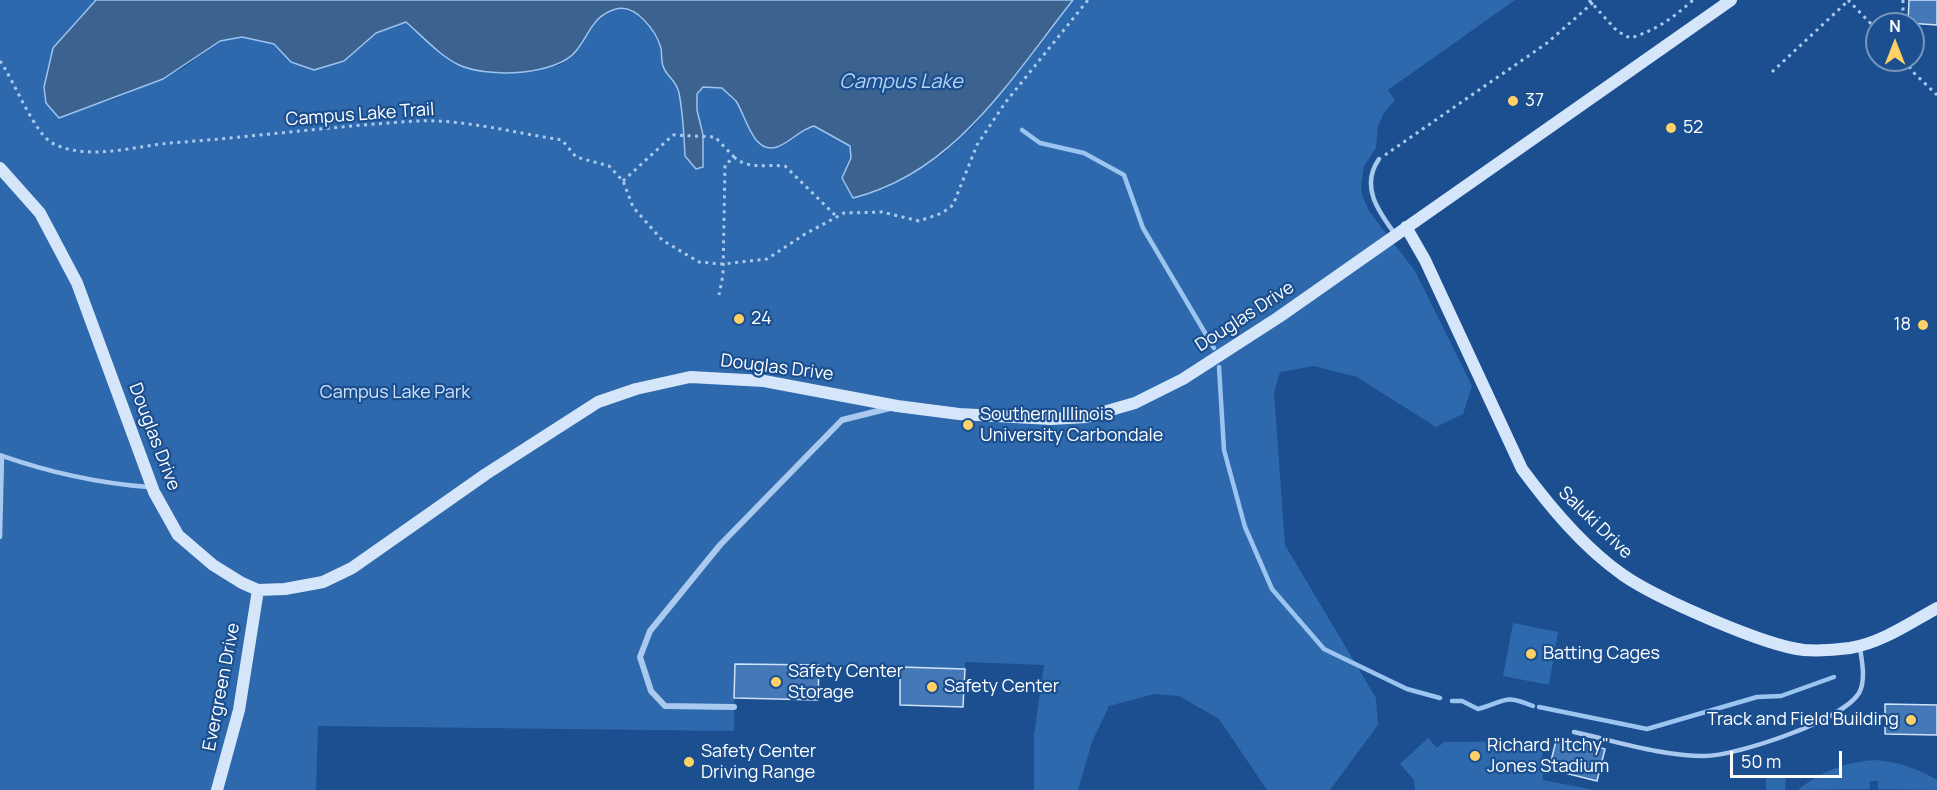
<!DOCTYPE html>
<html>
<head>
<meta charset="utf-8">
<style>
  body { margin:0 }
  #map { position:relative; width:1937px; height:790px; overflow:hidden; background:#1b4f8f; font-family:Manrope,sans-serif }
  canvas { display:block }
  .north { position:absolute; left:1865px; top:12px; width:60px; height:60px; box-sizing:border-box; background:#1b4f8f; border:2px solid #7695bc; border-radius:50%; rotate:0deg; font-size:16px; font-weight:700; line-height:24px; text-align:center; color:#fff }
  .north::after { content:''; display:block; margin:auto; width:21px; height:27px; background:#ffd166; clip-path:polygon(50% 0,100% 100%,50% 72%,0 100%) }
  .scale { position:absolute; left:1730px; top:751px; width:112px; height:27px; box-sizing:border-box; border:3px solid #fff; border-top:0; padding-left:8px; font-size:18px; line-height:21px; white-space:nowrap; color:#fff; -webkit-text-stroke:4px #1b4f8f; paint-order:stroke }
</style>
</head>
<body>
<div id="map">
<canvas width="1937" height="790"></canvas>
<div class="north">N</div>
<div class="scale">50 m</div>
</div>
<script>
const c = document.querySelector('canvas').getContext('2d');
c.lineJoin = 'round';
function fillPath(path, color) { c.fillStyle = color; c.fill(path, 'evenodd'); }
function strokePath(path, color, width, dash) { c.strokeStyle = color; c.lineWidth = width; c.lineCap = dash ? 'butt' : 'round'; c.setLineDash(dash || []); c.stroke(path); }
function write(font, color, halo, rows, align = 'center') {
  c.font = font + ' Manrope,sans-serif'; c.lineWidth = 4.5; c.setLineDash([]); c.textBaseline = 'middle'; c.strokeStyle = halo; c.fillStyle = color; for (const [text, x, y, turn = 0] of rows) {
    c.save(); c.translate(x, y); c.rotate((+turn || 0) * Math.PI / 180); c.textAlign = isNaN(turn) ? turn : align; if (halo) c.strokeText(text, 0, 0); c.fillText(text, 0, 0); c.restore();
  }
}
fillPath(new Path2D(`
  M 0,0 L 96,0 C 65,32 40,55 46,103 L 81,109 L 115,99 L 182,69 L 220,41 L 242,37 L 274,44 L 291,62 L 344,61 L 376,33 L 406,22 L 432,44 L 533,72 L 560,65 L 575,52 L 599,16 L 618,8 L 636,14 L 651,29 L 661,48 L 663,68 L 676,82 L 680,94 L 685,156 L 703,135 L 697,110 L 697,94 L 703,87 L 722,88 C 726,92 732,97 736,102 C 746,116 753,155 777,147 C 791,142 799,130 814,126 L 851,146 L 851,158 L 842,178 L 883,190 L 943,154 L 973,127 L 1073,0 L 1515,0 L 1388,90 L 1395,100 L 1384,113 L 1378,126 L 1376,148 L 1364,166 L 1361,185 L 1362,195 L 1369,211 L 1415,271 L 1472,386 L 1463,414 L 1436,427 L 1357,377 L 1314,366 L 1280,372 L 1274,393 L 1285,545 L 1376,698 L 1378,725 L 1330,790 L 1267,790 L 1219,719 L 1179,696 L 1154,694 L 1109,706 L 1092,742 L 1078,790 L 1034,790 L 1034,735 L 1044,665 L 965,662 L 965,669 L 735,664 L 734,731 L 318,726 L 316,790 L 0,790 Z
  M 1513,623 L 1558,632 L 1549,685 L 1503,676 Z
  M 1428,738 L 1437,748 L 1444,742 L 1542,741 L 1543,780 L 1594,790 L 1415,790 L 1414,780 L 1400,764 Z
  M 1875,760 C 1898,762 1917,768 1937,780 L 1937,790 L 1878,789 L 1878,781 L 1890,781 L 1858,781 L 1870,781 L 1870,789 L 1798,790 C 1822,771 1845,762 1875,760 Z
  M 1766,775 L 1786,775 L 1785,790 L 1766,790 Z`), '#2e69ad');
const water = new Path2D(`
  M 96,0 L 1073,0 C 1011,78 956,172 853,198 L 842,178 L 851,158 L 850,146 L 814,126 C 799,130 791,142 777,147 C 753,155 746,116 736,101 C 732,97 726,92 722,88 L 703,87 L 697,94 L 697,110 L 703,135 L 703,167 L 696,169 L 685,156 C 684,135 683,113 679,93 C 677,81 666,76 663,66 C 661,60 662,54 661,48 C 656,31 636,4 616,9 C 593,15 589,35 576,51 C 556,76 487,78 459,65 C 440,56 422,36 406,22 L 376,33 L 344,61 L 314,70 L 291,62 L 274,44 L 242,37 L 220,41 L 163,79 L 59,118 L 46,103 L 44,87 L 53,48 Z`);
fillPath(water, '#3c6290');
strokePath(water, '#9cc4f0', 1.5);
strokePath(new Path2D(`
  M 1022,130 L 1040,143 L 1084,153 L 1124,175 L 1143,228 L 1214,348
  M 1219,367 L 1224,450 L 1245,527 L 1272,589 L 1324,649 L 1407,689 L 1440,698
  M 1452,701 L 1462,701 L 1478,709 C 1506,702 1502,693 1533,706
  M 1539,707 L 1647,729 L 1757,697 L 1781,696 L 1834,677`), '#9cc4f0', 4.5);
const building = new Path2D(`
  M 1909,0 L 1937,0 L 1937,25 L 1908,23 Z
  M 735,664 L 819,665 L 818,700 L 734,698 Z
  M 900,667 L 965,669 L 963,707 L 900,705 Z
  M 1885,704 L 1937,705 L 1937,735 L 1885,734 Z
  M 1557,737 L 1605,749 L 1597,781 L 1549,769 Z`);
fillPath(building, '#4478b7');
strokePath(building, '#cfe3fa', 1.5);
strokePath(new Path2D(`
  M 1589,0 L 1617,31 L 1630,38 C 1655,31 1673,18 1693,0
  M 1848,0 L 1877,30
  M 1903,0 L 1903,24
  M 1905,60 L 1913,72 L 1937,95
  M 0,61 C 14,80 35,136 54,144 C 90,161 134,146 171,143 C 253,137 335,126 417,121 C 464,119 515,133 562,140 L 576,157 L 609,166 L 623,181 L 633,207 L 662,240 L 699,262 L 723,264 L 767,259 L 805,234 L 844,213 L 882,212 L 919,221 L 942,213 L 953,205 L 977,145 L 1005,103 L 1088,0
  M 1772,72 L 1849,0
  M 1385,155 L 1547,43 L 1596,0
  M 734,157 C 748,170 766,164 785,166 L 837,217
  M 623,181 L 673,135 L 715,137 L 734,157 L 725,165 L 723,275 L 719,295`), '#a9c9ee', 3, [3, 4.5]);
strokePath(new Path2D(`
  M 1379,159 C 1360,186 1378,211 1395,234
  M 0,455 C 48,472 98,483 149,487
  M 0,537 L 2,456
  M 1574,732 C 1616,741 1661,756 1704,756 C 1736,756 1842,721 1859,693 C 1866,681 1862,661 1860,648`), '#a9c9ee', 4.5);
strokePath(new Path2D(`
  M 734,707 L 665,706 L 651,691 L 640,657 L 650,631 L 720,545 L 842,420 L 890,408`), '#a9c9ee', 6);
strokePath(new Path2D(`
  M 0,168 L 40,213 L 77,283 L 154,492 L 178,535 L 213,565 L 242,583 L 258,590 L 285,589 L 323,582 L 352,568 L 486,474 L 598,402 L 636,389 L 690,377 L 764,381 L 897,406 L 959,414 L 1051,419 L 1086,417 L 1135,403 L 1183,379 L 1279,317 L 1731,0
  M 1406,227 L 1425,260 L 1522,469 C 1550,507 1583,547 1623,575 C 1656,598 1765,646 1804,650 C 1819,651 1835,650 1850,648 C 1881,643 1910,623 1937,608
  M 217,790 L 239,710 L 258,590`), '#d6e6fa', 12);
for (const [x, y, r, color] of [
  [1513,101,6,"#ffd166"],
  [1671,128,6,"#ffd166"],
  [739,319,6,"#ffd166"],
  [1923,325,6,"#ffd166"],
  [968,425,6,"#ffd166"],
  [1531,654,6,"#ffd166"],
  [776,682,6,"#ffd166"],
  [932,687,6,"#ffd166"],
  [1911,720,6,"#ffd166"],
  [1475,756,6,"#ffd166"],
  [689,762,6,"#ffd166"]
]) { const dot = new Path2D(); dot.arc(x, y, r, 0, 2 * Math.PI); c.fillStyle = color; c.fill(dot); strokePath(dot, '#1b4f8f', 2); }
write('18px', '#fff', '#1b4f8f', [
  ["37",1525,101],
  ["52",1683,128],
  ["24",751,319],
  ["18",1911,325,"right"],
  ["Southern Illinois",980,415],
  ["University Carbondale",980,436],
  ["Batting Cages",1543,654],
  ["Safety Center",788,672],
  ["Storage",788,693],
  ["Safety Center",944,687],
  ["Track and Field Building",1899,720,"right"],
  ["Richard \"Itchy\"",1487,746],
  ["Jones Stadium",1487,767],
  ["Safety Center",701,752],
  ["Driving Range",701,773]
], 'left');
write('18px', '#fff', '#1b4f8f', [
  ["Campus Lake Trail",360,115,-4],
  ["Douglas Drive",1245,317,-33],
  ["Douglas Drive",777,368,7],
  ["Douglas Drive",154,437,69],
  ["Saluki Drive",1595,523,44],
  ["Evergreen Drive",222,687,-79]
]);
write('18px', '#cfe3fa', '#1b4f8f', [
  ["Campus Lake Park",395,393]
]);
write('italic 20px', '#b5d3f5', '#1b4f8f', [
  ["Campus Lake",901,82]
]);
</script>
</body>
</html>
